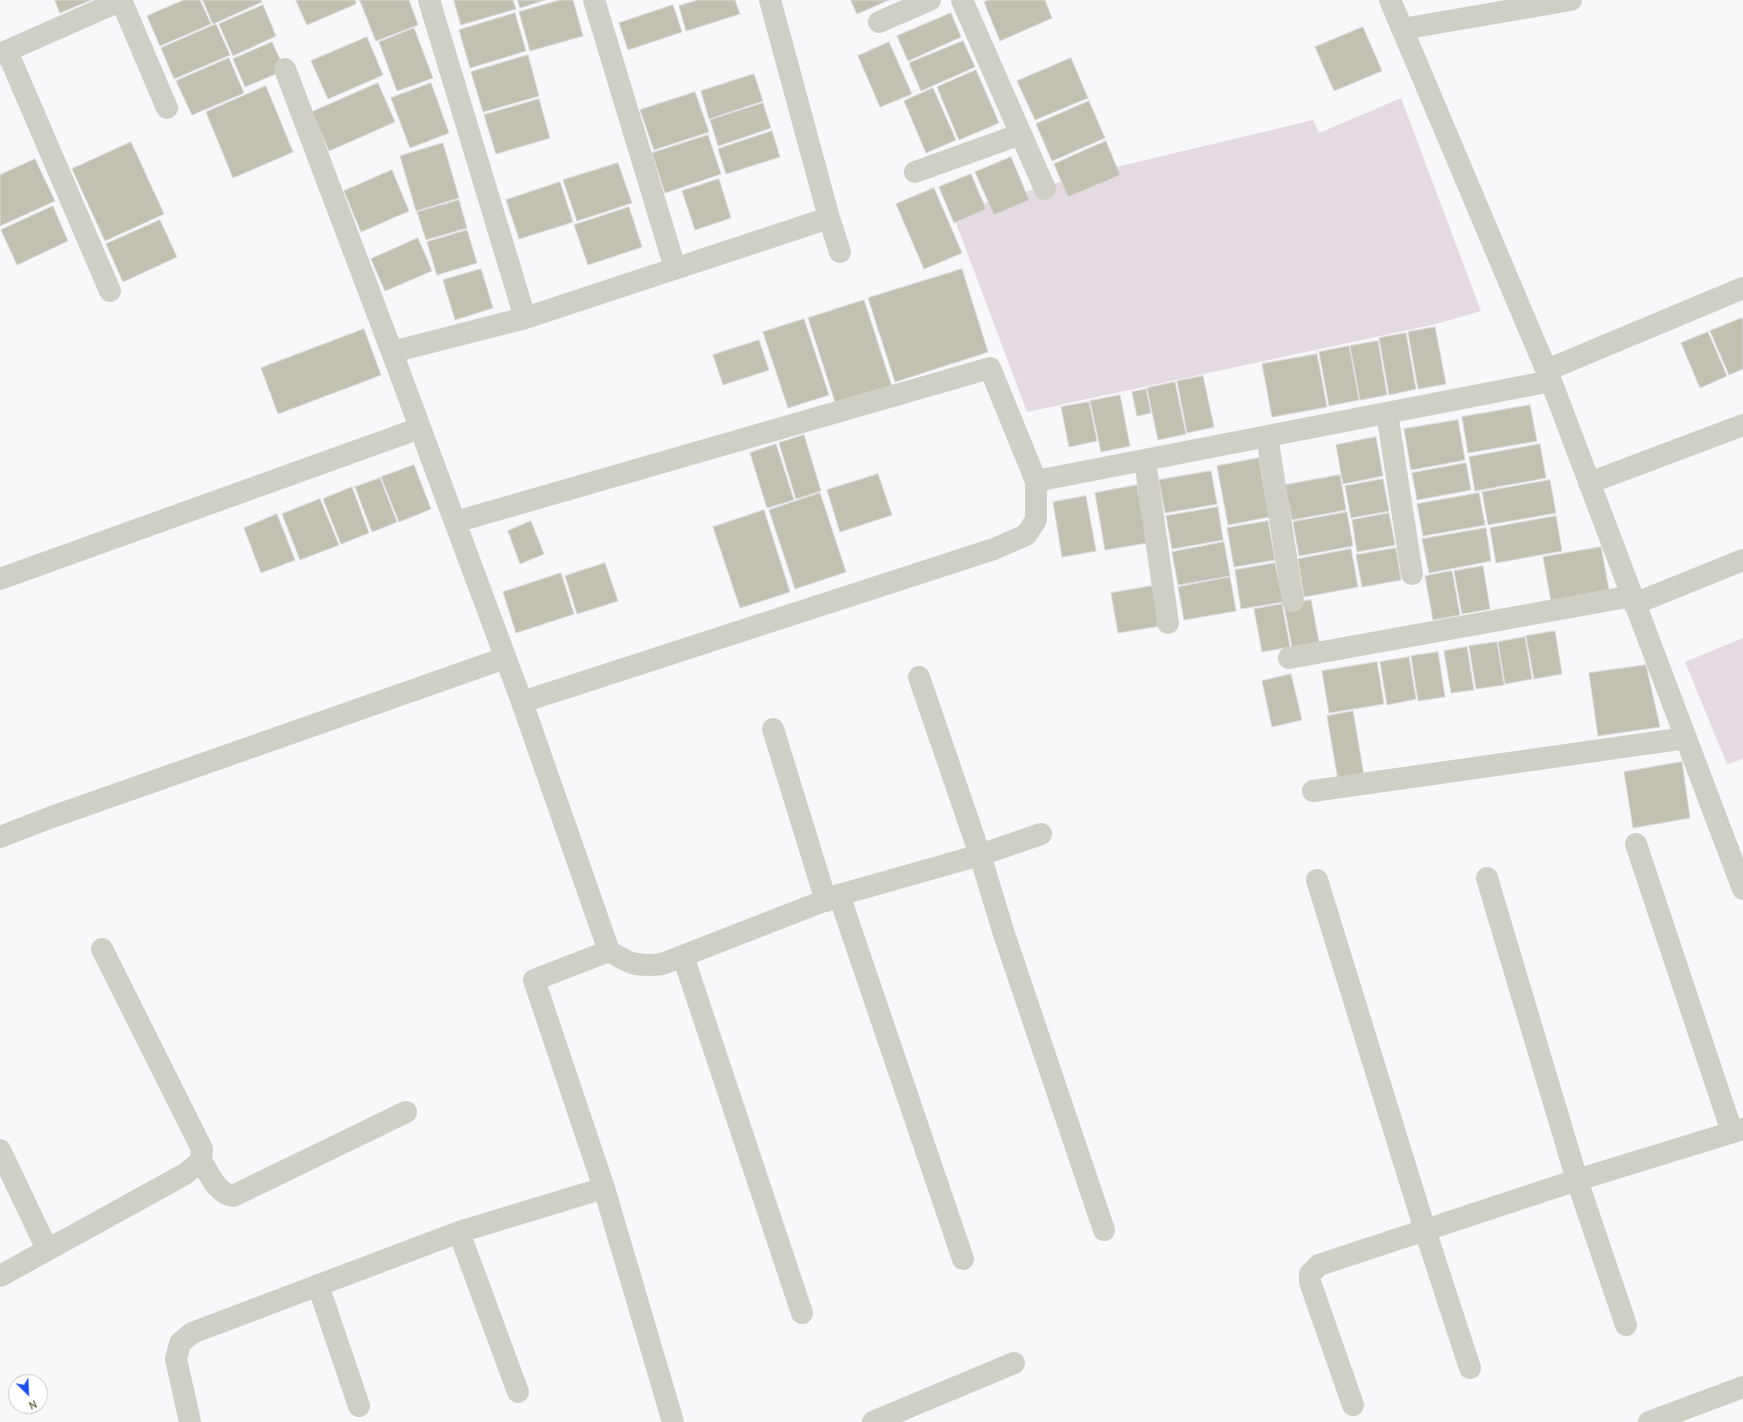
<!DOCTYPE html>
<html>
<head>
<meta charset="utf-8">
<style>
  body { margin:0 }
  #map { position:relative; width:1743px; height:1422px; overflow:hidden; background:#f8f7fa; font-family:Overpass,sans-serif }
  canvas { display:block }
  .north { position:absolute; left:8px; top:1374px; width:40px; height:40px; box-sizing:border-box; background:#fff; border:1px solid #c9c9bc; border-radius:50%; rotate:156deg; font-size:11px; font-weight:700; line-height:16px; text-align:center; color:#797858 }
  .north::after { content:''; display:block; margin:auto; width:14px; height:18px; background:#1b4ef5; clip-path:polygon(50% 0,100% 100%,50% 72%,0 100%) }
</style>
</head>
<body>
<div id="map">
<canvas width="1743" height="1422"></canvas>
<div class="north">N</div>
</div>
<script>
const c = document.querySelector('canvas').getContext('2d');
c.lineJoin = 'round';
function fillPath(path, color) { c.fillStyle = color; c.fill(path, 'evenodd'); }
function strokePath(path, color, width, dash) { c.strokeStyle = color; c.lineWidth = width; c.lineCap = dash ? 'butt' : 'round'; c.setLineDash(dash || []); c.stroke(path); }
fillPath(new Path2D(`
  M 1401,98 L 1481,311 L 1436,324 L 1027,412 L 952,212 L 1100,171 L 1313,120 L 1319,133 Z
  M 1743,638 L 1743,759 L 1727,764 L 1685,662 Z`), '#e4dae2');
const building = new Path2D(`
  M 55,0 L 91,0 L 60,13 Z
  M 184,0 L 200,0 L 211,24 L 160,46 L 147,16 Z
  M 203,0 L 261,0 L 262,2 L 213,24 Z
  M 296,0 L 355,0 L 356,4 L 307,25 Z
  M 360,0 L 409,0 L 418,25 L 376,41 Z
  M 454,0 L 513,0 L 516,9 L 461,25 Z
  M 518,0 L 545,0 L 520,8 Z
  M 560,0 L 573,0 L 583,36 L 530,51 L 519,12 Z
  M 698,0 L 735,0 L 740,14 L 686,31 L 679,6 Z
  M 851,0 L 889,0 L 857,14 Z
  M 989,0 L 1045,0 L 1052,18 L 1000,41 L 984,2 Z
  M 263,5 L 276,36 L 233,56 L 219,24 Z
  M 673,5 L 682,32 L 628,50 L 619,23 Z
  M 515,13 L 526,51 L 470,68 L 459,30 Z
  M 951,13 L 961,37 L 908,61 L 897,36 Z
  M 216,24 L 230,55 L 174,79 L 161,48 Z
  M 1363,27 L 1382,71 L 1334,91 L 1315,47 Z
  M 414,28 L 433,78 L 397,91 L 379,42 Z
  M 367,37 L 383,75 L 328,99 L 311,61 Z
  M 963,41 L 975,67 L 921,91 L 909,63 Z
  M 272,42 L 285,70 L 245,87 L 233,59 Z
  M 889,42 L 912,94 L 880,107 L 858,56 Z
  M 528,55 L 539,96 L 483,112 L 471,72 Z
  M 229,58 L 244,93 L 192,115 L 176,81 Z
  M 1071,58 L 1088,98 L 1035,120 L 1017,81 Z
  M 976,70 L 999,123 L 959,140 L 937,87 Z
  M 754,74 L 763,101 L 709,119 L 701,91 Z
  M 378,83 L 395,122 L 329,151 L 312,112 Z
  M 431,83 L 449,133 L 410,148 L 391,98 Z
  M 266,86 L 293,152 L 233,178 L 206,112 Z
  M 933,88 L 956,140 L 926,153 L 904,101 Z
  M 695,92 L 709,132 L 654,150 L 640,110 Z
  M 539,99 L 550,138 L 496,154 L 484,115 Z
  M 1089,101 L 1105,138 L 1052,161 L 1036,124 Z
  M 763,103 L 771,128 L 718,146 L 710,120 Z
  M 772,131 L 780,157 L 726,174 L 718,149 Z
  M 708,135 L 721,174 L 665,193 L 652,153 Z
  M 1106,141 L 1120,175 L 1068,197 L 1054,164 Z
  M 131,142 L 164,214 L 105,241 L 72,169 Z
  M 443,143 L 459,198 L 416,211 L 400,156 Z
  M 1011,157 L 1029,200 L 994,215 L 975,172 Z
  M 35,159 L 55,201 L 0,226 L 0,175 Z
  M 618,163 L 632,203 L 577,221 L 563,180 Z
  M 392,170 L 409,211 L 361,232 L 344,191 Z
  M 971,174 L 986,209 L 954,223 L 939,187 Z
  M 719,179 L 731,218 L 695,230 L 682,191 Z
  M 560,182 L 573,222 L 519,239 L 506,200 Z
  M 934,188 L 962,253 L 924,269 L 896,204 Z
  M 459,200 L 467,228 L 426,240 L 417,212 Z
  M 53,206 L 68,241 L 17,265 L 1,230 Z
  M 629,207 L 642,247 L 588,265 L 574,225 Z
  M 160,220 L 177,257 L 123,282 L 106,244 Z
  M 467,230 L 477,263 L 437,275 L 427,242 Z
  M 418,238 L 432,271 L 385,291 L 371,259 Z
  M 481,269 L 493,308 L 455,320 L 443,280 Z
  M 962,269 L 988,352 L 895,382 L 868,298 Z
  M 864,300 L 893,390 L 837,408 L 808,318 Z
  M 1742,318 L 1743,321 L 1743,369 L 1729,375 L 1710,331 Z
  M 804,319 L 829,395 L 788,408 L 763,332 Z
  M 1435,327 L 1446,384 L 1418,389 L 1408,332 Z
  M 364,329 L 381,375 L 278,414 L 261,368 Z
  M 1708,332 L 1727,376 L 1700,388 L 1681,343 Z
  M 1406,333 L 1416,389 L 1389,395 L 1379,338 Z
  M 759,340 L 769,370 L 723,385 L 713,355 Z
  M 1378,341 L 1387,395 L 1360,400 L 1350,346 Z
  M 1349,346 L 1359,400 L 1329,406 L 1319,352 Z
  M 1317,354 L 1327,407 L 1272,417 L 1262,364 Z
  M 1203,376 L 1214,427 L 1187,433 L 1177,381 Z
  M 1175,382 L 1186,434 L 1158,440 L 1147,388 Z
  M 1146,389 L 1151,413 L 1137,416 L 1132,392 Z
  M 1120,395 L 1130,446 L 1101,452 L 1090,401 Z
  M 1089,402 L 1097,441 L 1069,447 L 1061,407 Z
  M 1530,405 L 1537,441 L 1468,453 L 1462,417 Z
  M 1458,420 L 1465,460 L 1411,470 L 1404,429 Z
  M 804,435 L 821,491 L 796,499 L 779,443 Z
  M 1376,437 L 1383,476 L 1343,484 L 1336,445 Z
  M 776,444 L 794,500 L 767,508 L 750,453 Z
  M 1540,444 L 1546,478 L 1475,491 L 1469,457 Z
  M 1259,458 L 1269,517 L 1228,525 L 1217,466 Z
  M 1466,463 L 1471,490 L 1417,500 L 1412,473 Z
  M 414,465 L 431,509 L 399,522 L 381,477 Z
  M 1211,471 L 1217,504 L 1165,513 L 1159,480 Z
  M 878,474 L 892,515 L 840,532 L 827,490 Z
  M 1340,475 L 1346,510 L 1292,520 L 1285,485 Z
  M 380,478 L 397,522 L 372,532 L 355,487 Z
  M 1383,479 L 1389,511 L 1351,518 L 1345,486 Z
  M 1550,480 L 1556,513 L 1488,525 L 1482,492 Z
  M 1137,485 L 1147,543 L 1105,550 L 1095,493 Z
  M 352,487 L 369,533 L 341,544 L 323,499 Z
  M 820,493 L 846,572 L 795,589 L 769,510 Z
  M 1479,493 L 1485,525 L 1423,536 L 1417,504 Z
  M 1086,496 L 1096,551 L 1062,557 L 1053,502 Z
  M 320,499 L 339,545 L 300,560 L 282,514 Z
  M 1218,507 L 1223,540 L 1172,549 L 1166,516 Z
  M 764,510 L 790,592 L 740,608 L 713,527 Z
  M 1347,512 L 1353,546 L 1299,556 L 1293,522 Z
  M 1389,513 L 1395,545 L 1357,552 L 1352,520 Z
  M 277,514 L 295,560 L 261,573 L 244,528 Z
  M 1556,516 L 1562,551 L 1496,563 L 1490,528 Z
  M 531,521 L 544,554 L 520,564 L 508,531 Z
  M 1268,521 L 1275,560 L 1234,567 L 1227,528 Z
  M 1486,528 L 1491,561 L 1429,573 L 1422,539 Z
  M 1224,542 L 1230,576 L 1178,585 L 1172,552 Z
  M 1601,547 L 1609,590 L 1551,601 L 1543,557 Z
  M 1396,548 L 1401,580 L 1362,587 L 1356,555 Z
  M 1351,549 L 1358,587 L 1304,597 L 1298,559 Z
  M 605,563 L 618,601 L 577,614 L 565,576 Z
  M 1275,563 L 1283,602 L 1241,609 L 1235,570 Z
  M 1483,566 L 1490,609 L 1462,614 L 1454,571 Z
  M 1452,571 L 1460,615 L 1433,620 L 1425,576 Z
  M 561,573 L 574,614 L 516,633 L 503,592 Z
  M 1230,577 L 1236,611 L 1184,620 L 1178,587 Z
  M 1152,586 L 1160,626 L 1118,633 L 1111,593 Z
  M 1311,600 L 1319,642 L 1292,647 L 1284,605 Z
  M 1282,604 L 1290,647 L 1262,652 L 1254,609 Z
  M 1555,631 L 1562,674 L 1534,679 L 1526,636 Z
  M 1525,637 L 1532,679 L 1505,684 L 1498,642 Z
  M 1497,642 L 1504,685 L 1476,689 L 1469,646 Z
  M 1467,647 L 1474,690 L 1451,693 L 1444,651 Z
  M 1438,652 L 1445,697 L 1418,701 L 1411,656 Z
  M 1409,657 L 1416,699 L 1387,705 L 1380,662 Z
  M 1377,662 L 1384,704 L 1329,713 L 1322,671 Z
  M 1646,665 L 1660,727 L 1598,736 L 1589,673 Z
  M 1291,674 L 1302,720 L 1272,727 L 1262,681 Z
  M 1353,711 L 1364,776 L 1338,780 L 1327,716 Z
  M 1682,762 L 1690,818 L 1633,828 L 1624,772 Z`);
fillPath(building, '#c1c0b1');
strokePath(building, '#dad9db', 1);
strokePath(new Path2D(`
  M 121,0 L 167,108
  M 429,0 L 525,318
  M 594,0 L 675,268
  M 770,0 L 829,218
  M 962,0 L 1045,189
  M 879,22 L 930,0
  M 1402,29 L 1571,0
  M 7,51 L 110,291
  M 0,54 L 122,0
  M 285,69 L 392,352
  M 915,172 L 1021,134
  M 840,252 L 829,218 L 525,318 L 392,352 L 455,522 L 990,368 L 1036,481 L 1551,381 L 1390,0
  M 1547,370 L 1743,288
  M 1551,381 L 1743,889
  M 1387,413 L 1412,574
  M 1267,436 L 1293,601
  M 1145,460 L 1168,623
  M 1589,483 L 1743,425
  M 455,522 L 522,702 L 609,951 L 534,980 L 604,1188 L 673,1422
  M 0,579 L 420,428
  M 1634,604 L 1743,560
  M 1289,658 L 1632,596
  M 522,702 L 994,549 L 1026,535 L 1036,520 L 1036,481
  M 773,729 L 826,901
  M 1313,791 L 1686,738
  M 1041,834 L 980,855 L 1004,934 L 1104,1230
  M 0,837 L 49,818 L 505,658
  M 1636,844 L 1732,1132
  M 1487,878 L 1577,1180 L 1626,1325
  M 1317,880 L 1425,1230 L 1470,1368
  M 839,895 L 963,1259
  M 609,951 C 630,964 637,967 662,964 L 839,895 L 980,855 L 919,677
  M 683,956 L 802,1313
  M 0,1150 L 47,1249
  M 201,1161 C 210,1174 216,1193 233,1196 L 406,1112
  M 459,1232 L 518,1392
  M 0,1276 L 185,1174 L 201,1161 L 202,1149 L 102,949
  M 318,1285 L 359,1406
  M 1353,1405 L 1310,1282 L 1310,1274 L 1319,1265 L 1577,1180 L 1743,1129
  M 190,1422 L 176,1359 L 180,1343 L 192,1333 L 459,1232 L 604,1188
  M 873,1422 L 1014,1363
  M 1649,1422 L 1743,1387`), '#cfcfc6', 22);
</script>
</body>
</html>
